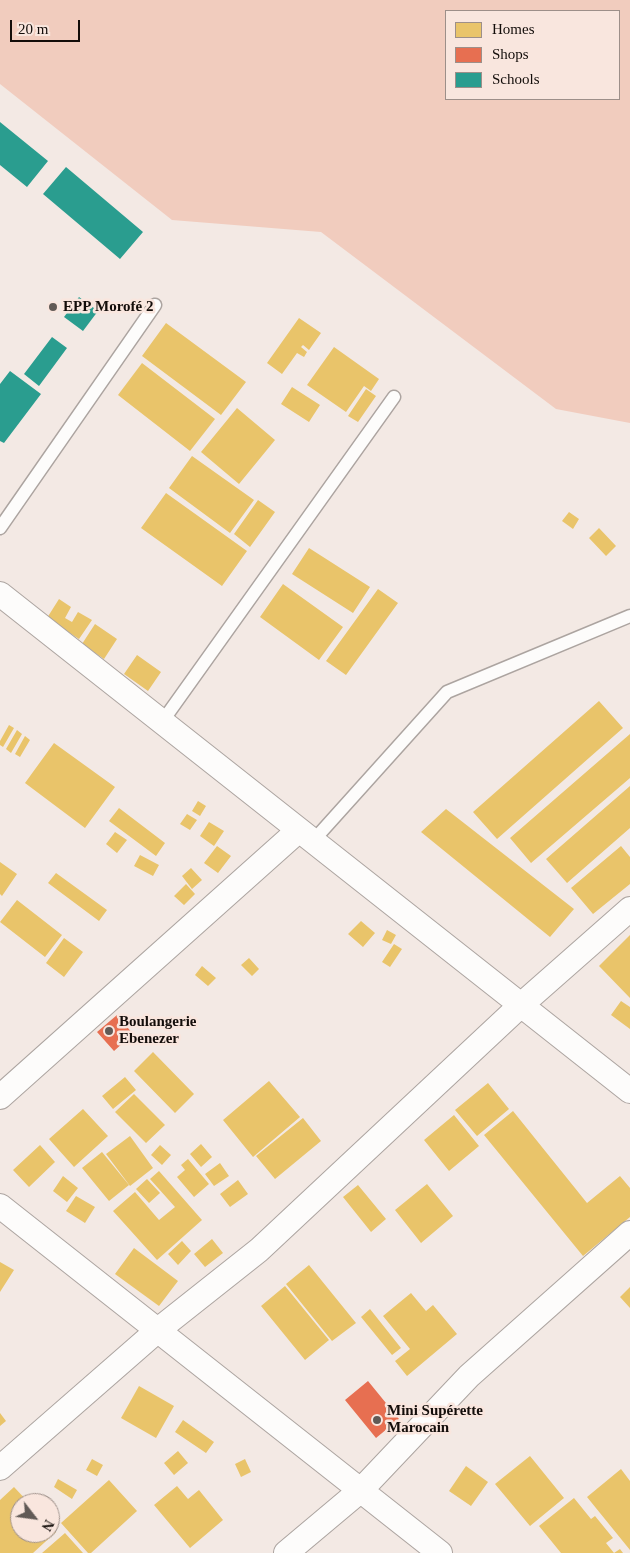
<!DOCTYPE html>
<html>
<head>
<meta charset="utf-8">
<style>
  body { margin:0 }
  #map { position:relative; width:630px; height:1553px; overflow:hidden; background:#f3e9e4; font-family:"Times New Roman",serif }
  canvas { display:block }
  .legend { position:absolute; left:445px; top:10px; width:175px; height:90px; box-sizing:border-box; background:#f9e6de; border:1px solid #9d8f89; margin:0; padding:6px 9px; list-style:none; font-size:15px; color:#130d0a }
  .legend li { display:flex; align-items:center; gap:10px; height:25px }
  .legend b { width:25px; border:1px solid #9d8f89 }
  .north { position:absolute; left:10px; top:1493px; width:50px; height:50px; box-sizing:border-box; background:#f9e6de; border:1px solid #9d8f89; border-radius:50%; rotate:120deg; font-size:14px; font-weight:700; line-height:20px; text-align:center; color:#130d0a }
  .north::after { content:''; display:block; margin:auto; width:18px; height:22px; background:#615a56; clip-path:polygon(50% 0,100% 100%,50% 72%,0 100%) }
  .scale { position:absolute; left:10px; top:20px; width:70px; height:22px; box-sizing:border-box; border:2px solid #130d0a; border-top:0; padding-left:6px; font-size:15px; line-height:18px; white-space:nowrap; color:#130d0a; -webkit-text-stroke:4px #f9e6de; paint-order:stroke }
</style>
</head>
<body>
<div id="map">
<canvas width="630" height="1553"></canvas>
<ul class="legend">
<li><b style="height:14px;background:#e9c46a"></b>Homes</li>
<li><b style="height:14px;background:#e76f51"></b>Shops</li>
<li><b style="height:14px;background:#2a9d8f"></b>Schools</li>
</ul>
<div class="north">N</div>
<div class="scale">20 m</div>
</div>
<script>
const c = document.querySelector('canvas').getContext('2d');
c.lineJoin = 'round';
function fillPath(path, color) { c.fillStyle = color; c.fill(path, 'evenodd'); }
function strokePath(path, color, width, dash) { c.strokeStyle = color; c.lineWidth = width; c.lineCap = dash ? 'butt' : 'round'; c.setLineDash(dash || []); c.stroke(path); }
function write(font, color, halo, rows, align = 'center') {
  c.font = font + ' "Times New Roman",serif'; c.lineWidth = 5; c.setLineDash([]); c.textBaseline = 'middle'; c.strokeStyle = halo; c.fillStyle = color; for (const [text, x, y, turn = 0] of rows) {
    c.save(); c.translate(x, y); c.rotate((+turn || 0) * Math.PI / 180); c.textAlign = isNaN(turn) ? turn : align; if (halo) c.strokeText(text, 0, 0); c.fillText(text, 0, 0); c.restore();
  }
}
fillPath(new Path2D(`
  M 0,0 L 630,0 L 630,423 L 556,409 L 321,232 L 172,220 L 0,84 ZM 446,11 L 619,11 L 619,99 L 446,99 Z`), '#f1ccbe');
fillPath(new Path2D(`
  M 299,318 L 321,333 L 309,350 L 303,345 L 301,347 L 307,352 L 304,357 L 297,353 L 282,374 L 267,363 Z
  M 166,323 L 246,382 L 221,415 L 142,356 Z
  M 334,347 L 379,379 L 371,391 L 364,386 L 346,412 L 307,385 Z
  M 142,363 L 215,419 L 190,451 L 118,395 Z
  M 292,387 L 320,405 L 309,422 L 281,404 Z
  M 366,389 L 376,396 L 358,422 L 348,416 Z
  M 237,408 L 275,440 L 239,484 L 201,452 Z
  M 192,456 L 254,500 L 230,533 L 169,488 Z
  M 166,493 L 247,551 L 222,586 L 141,528 Z
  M 258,500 L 275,512 L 250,547 L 234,534 Z
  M 569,512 L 579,519 L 573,529 L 562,521 Z
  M 599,528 L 616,546 L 606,556 L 589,538 Z
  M 309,548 L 370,587 L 353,613 L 292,574 Z
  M 283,584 L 343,627 L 319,660 L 260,617 Z
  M 378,589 L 398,603 L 346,675 L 326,661 Z
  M 59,599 L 71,607 L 65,618 L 72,622 L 78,612 L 92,620 L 79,639 L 47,618 Z
  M 95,624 L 117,639 L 104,659 L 82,644 Z
  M 137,655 L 161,672 L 148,691 L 124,674 Z
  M 599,701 L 623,728 L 497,839 L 473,812 Z
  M 9,725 L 14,728 L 3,747 L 0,745 L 0,741 Z
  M 17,730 L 22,734 L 11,753 L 6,749 Z
  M 630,734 L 630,778 L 531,863 L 510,838 Z
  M 25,736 L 30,740 L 20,757 L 15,754 Z
  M 54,743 L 115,787 L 85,828 L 25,783 Z
  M 630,786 L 630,828 L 567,883 L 546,859 Z
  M 198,801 L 206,806 L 200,816 L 192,811 Z
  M 119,808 L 165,843 L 156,856 L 109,821 Z
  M 446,809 L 574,909 L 550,937 L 421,832 Z
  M 187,814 L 197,820 L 190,830 L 180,824 Z
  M 209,822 L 224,831 L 214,846 L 200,836 Z
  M 115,832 L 127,840 L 117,853 L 106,844 Z
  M 217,846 L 231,856 L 218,873 L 204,863 Z
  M 621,846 L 630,857 L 630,884 L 593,914 L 571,888 Z
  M 140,855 L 159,865 L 153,876 L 134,866 Z
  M 0,862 L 17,874 L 2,896 L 0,894 Z
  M 191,868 L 202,880 L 192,889 L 182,876 Z
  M 56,873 L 107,910 L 99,921 L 48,883 Z
  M 186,884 L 195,894 L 184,905 L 174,896 Z
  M 17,900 L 62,935 L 45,957 L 0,922 Z
  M 361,921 L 375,933 L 363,947 L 348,934 Z
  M 387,930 L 396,935 L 391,944 L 382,940 Z
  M 630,935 L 630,998 L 599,966 Z
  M 64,938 L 83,952 L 64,977 L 46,963 Z
  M 394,944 L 402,949 L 390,967 L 382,962 Z
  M 249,958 L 259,969 L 252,976 L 241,965 Z
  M 202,966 L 216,978 L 208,986 L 195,975 Z
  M 621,1001 L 630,1007 L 630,1029 L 611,1015 Z
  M 153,1052 L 194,1094 L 175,1113 L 134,1071 Z
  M 125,1077 L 136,1090 L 113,1109 L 102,1096 Z
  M 269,1081 L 300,1117 L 253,1157 L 223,1120 Z
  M 488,1083 L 509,1109 L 477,1136 L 455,1110 Z
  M 134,1094 L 165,1125 L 146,1143 L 115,1112 Z
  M 83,1109 L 108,1136 L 74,1167 L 49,1139 Z
  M 513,1111 L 587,1203 L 620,1176 L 630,1188 L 630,1217 L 583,1256 L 484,1135 Z
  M 454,1115 L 479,1146 L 449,1171 L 424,1140 Z
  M 303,1118 L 321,1141 L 275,1179 L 256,1156 Z
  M 130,1136 L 153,1168 L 130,1186 L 106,1154 Z
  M 201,1144 L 212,1157 L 201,1167 L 190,1154 Z
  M 40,1145 L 55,1162 L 29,1187 L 13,1170 Z
  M 160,1145 L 171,1155 L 162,1165 L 151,1155 Z
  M 102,1152 L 129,1185 L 109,1201 L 82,1168 Z
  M 188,1159 L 209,1184 L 194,1197 L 177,1177 L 185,1170 L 181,1165 Z
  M 220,1163 L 229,1176 L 214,1186 L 205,1174 Z
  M 159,1171 L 202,1220 L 157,1260 L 113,1211 L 135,1192 L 159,1220 L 175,1207 L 150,1179 Z
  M 63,1176 L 78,1188 L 67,1202 L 53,1191 Z
  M 147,1179 L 160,1193 L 149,1203 L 136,1189 Z
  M 238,1180 L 248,1194 L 230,1207 L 220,1194 Z
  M 427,1184 L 453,1216 L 421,1243 L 395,1210 Z
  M 358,1185 L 386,1219 L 371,1232 L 343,1197 Z
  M 76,1196 L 95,1207 L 85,1223 L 66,1211 Z
  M 212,1239 L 223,1253 L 205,1267 L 194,1254 Z
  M 182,1241 L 191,1251 L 178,1265 L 168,1254 Z
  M 134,1248 L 178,1281 L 159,1306 L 115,1274 Z
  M 0,1262 L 14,1270 L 0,1292 Z
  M 309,1265 L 356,1323 L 332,1341 L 286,1284 Z
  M 285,1286 L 329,1340 L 305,1360 L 261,1306 Z
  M 630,1287 L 630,1308 L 620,1297 Z
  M 411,1293 L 426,1311 L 433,1305 L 457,1334 L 407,1376 L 395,1361 L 410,1349 L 383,1316 Z
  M 370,1309 L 401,1348 L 392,1355 L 361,1317 Z
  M 139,1386 L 174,1406 L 156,1438 L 121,1418 Z
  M 0,1413 L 6,1421 L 0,1426 Z
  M 183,1420 L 214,1442 L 206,1453 L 175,1432 Z
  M 178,1451 L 188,1463 L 174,1475 L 164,1463 Z
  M 530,1456 L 564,1498 L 530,1526 L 495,1484 Z
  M 92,1459 L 103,1465 L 97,1476 L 86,1470 Z
  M 245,1459 L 251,1472 L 241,1477 L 235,1464 Z
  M 466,1466 L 488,1482 L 471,1506 L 449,1491 Z
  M 621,1469 L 630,1481 L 630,1550 L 587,1497 Z
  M 58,1479 L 77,1490 L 72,1499 L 54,1487 Z
  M 109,1480 L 137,1511 L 91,1553 L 88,1553 L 61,1523 Z
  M 177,1486 L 188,1499 L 199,1490 L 223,1520 L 190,1548 L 154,1505 Z
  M 14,1487 L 29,1503 L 20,1503 L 20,1533 L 50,1533 L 50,1526 L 56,1532 L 33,1553 L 0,1553 L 0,1500 Z
  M 574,1498 L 591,1519 L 595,1516 L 613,1538 L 606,1543 L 614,1553 L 620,1549 L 623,1553 L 561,1553 L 539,1526 Z
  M 65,1533 L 83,1553 L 42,1553 Z`), '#e9c46a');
fillPath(new Path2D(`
  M 117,1015 L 133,1034 L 114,1051 L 97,1032 Z
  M 368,1381 L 399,1419 L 376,1438 L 345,1400 Z`), '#e76f51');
fillPath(new Path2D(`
  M 0,122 L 48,161 L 27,187 L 0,165 Z
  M 66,167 L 143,232 L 120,259 L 43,194 Z
  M 79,297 L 98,311 L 83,331 L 64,317 Z
  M 52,337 L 67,348 L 39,386 L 24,374 Z
  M 10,371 L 41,394 L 4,443 L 0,441 L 0,384 Z`), '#2a9d8f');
const lane = new Path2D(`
  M 0,528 L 155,305
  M 162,722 L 394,397
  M 313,841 L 447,692 L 630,616`);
const street = new Path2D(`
  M 0,594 L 630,1091
  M 0,1097 L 299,830
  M 0,1206 L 440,1553
  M 0,1468 L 158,1330 L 259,1250 L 521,1005 L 630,909
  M 286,1553 L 361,1490 L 469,1376 L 630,1233`);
strokePath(lane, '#aca4a0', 15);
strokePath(street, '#aca4a0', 26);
strokePath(lane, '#fdfcfb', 12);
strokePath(street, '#fdfcfb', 24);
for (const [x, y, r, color] of [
  [53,307,5,"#615a56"],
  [109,1031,5,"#615a56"],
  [377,1420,5,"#615a56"]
]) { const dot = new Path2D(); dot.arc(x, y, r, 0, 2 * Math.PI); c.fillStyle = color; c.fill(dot); strokePath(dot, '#f9e6de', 2); }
write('bold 15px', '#130d0a', '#f9e6de', [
  ["EPP Morofé 2",63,307],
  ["Boulangerie",119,1022],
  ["Ebenezer",119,1039],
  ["Mini Supérette",387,1411],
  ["Marocain",387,1428]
], 'left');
</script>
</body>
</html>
